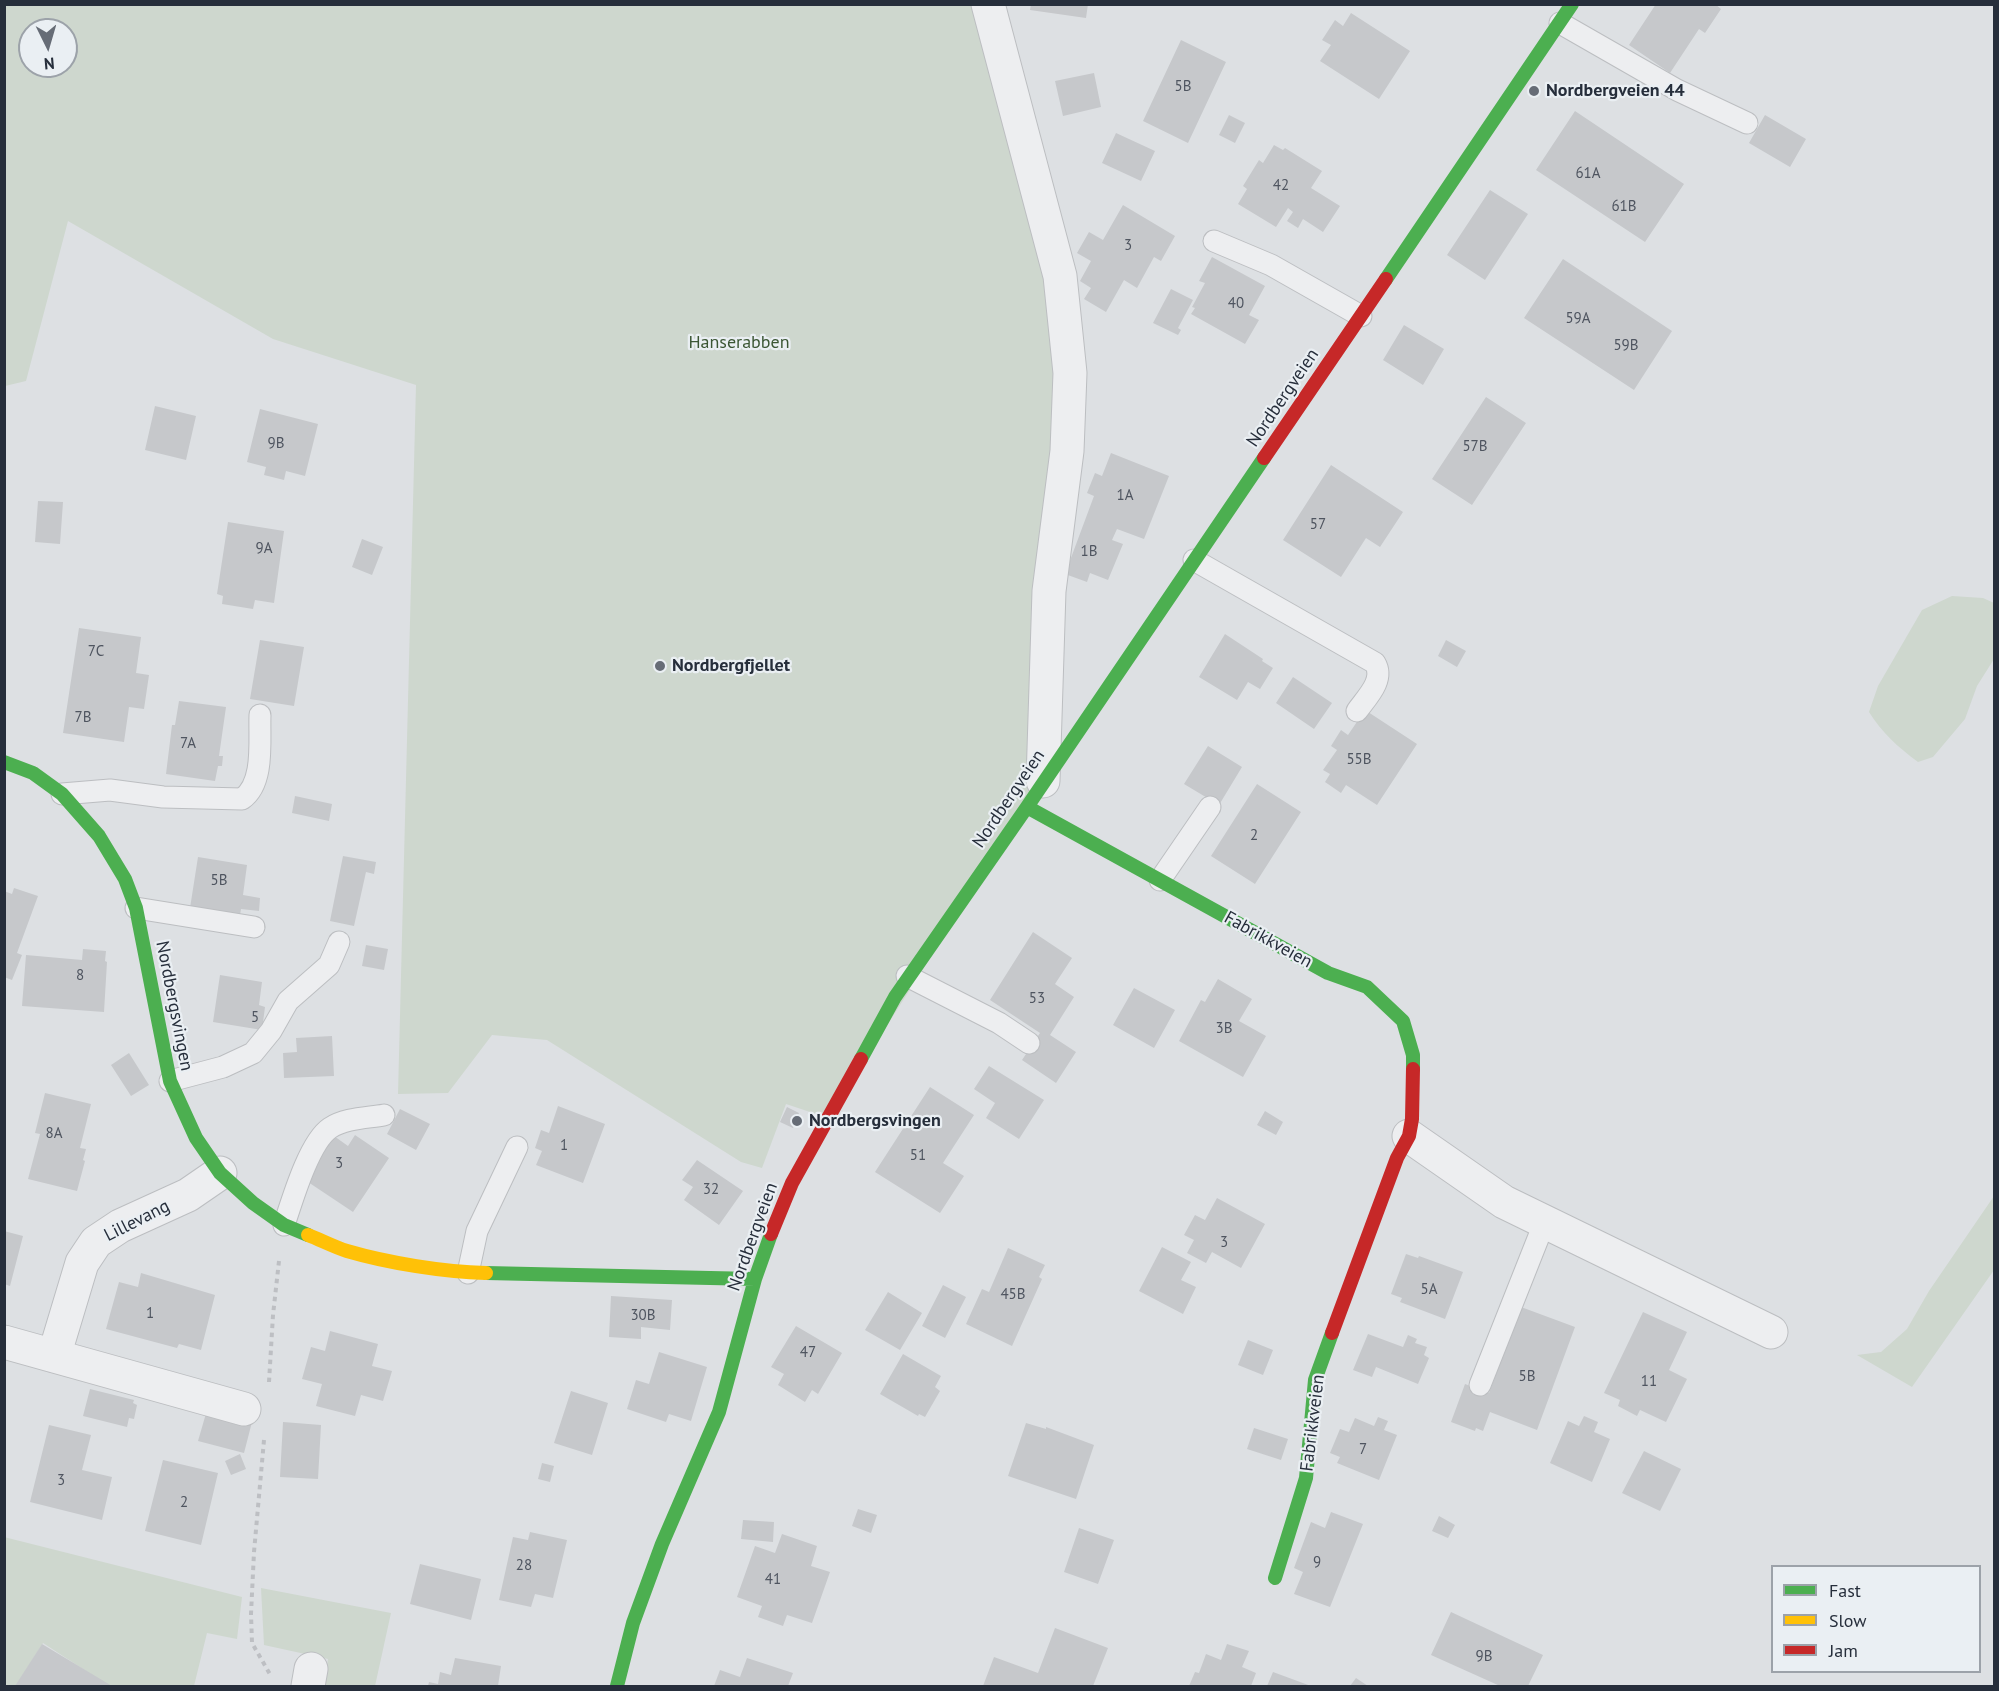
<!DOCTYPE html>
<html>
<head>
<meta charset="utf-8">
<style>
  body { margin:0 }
  #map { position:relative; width:1999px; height:1691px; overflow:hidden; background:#dde0e3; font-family:"PT Sans",sans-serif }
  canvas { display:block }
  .frame { position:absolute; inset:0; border:6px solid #262e3b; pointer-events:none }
  .legend { position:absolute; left:1771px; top:1565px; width:210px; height:108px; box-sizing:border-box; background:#eaeff3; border:2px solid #9ca2a9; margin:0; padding:8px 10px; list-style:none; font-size:18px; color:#262e3b }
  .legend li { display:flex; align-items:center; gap:12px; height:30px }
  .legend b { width:30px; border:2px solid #9ca2a9 }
  .north { position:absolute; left:18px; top:18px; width:60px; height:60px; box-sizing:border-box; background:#eaeff3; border:2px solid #9ca2a9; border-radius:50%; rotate:175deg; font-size:16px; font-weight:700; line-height:24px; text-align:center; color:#262e3b }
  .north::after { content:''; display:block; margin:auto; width:21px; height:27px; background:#666c76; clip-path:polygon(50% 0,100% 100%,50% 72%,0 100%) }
</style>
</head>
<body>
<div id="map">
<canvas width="1999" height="1691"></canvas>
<div class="frame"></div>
<ul class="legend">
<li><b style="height:8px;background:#4caf50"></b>Fast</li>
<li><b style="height:8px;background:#ffc107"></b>Slow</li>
<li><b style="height:8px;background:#c62828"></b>Jam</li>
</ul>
<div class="north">N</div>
</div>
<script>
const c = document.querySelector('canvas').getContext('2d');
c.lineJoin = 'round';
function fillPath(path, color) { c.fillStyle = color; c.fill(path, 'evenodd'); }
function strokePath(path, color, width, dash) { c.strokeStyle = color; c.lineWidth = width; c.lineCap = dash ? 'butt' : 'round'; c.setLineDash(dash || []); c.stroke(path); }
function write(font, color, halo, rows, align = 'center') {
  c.font = font + ' "PT Sans",sans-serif'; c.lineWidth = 4.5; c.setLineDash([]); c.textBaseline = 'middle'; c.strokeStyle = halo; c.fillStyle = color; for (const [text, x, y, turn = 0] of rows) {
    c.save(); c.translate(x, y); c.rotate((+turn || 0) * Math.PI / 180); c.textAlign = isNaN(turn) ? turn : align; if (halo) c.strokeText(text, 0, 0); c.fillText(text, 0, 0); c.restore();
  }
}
fillPath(new Path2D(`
  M 4,5 L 988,5 L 1060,276 L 1043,781 L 828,1118 L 786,1104 L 762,1168 L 741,1162 L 547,1040 L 492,1035 L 448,1093 L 398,1094 L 416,385 L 273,339 L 68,221 L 26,381 L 5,386 ZM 30,30 L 66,30 L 66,66 L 30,66 Z
  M 1952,596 L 1983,598 L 1994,603 L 1994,659 L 1977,686 L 1965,719 L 1933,757 L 1918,762 C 1898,747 1882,733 1869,712 L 1878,686 L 1922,610 Z
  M 1994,1196 L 1994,1270 L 1912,1387 L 1857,1355 L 1881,1352 L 1907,1329 L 1929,1291 Z
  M 4,1537 L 242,1597 L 237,1639 L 207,1633 L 194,1686 L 109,1686 L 43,1643 L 16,1686 L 5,1686 Z
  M 261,1588 L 391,1613 L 375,1686 L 324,1686 L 328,1659 L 264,1645 Z`), '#ced7ce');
fillPath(new Path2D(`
  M 1031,4 L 1088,4 L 1086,18 L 1030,10 Z
  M 1656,4 L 1715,4 L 1721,9 L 1705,33 L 1699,29 L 1670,73 L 1629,45 Z
  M 1351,13 L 1410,51 L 1379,99 L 1320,61 L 1331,45 L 1322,40 L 1335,20 L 1343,26 Z
  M 1181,40 L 1226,62 L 1188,143 L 1143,121 Z
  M 1094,73 L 1101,107 L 1063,116 L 1055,81 Z
  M 1575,111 L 1684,184 L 1645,242 L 1536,170 Z
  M 1229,115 L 1245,123 L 1235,143 L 1219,135 Z
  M 1765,115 L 1806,139 L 1790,167 L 1749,143 Z
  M 1116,133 L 1155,151 L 1141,181 L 1102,163 Z
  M 1274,145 L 1283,150 L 1285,148 L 1322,171 L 1311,188 L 1340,206 L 1323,232 L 1303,219 L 1298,228 L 1287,221 L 1293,212 L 1288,208 L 1276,227 L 1238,204 L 1247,189 L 1243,186 L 1259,160 L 1263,163 Z
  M 1490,190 L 1528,214 L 1485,280 L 1447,255 Z
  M 1123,205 L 1175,236 L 1161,261 L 1154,257 L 1137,288 L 1124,280 L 1106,312 L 1084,299 L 1091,288 L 1080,281 L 1091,261 L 1077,253 L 1089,232 L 1103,240 Z
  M 1212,257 L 1265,286 L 1249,315 L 1259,320 L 1245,344 L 1191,314 L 1195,308 L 1192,307 L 1205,283 L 1199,281 Z
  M 1563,259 L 1672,331 L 1634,390 L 1524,318 Z
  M 1171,289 L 1193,300 L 1178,328 L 1181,330 L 1178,335 L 1153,323 Z
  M 1404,325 L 1444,349 L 1423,385 L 1383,360 Z
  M 1486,397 L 1526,423 L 1472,505 L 1432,479 Z
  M 155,406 L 196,416 L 186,460 L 145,450 Z
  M 260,409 L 318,424 L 305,476 L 286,471 L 284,480 L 264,475 L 266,467 L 247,462 Z
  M 1111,453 L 1169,476 L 1144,539 L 1117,529 L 1112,540 L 1123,544 L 1108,580 L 1090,573 L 1087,582 L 1065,574 L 1094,496 L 1087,493 L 1095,473 L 1102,476 Z
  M 1331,465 L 1403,512 L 1380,547 L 1366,538 L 1341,577 L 1283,540 Z
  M 38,501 L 63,502 L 60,544 L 35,542 Z
  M 228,522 L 284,531 L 274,603 L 255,600 L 253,609 L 222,604 L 223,596 L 217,594 Z
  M 362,539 L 383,547 L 372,575 L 352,567 Z
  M 79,628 L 141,637 L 136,673 L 149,675 L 144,709 L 129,707 L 124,742 L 63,733 Z
  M 1225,634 L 1263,659 L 1262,661 L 1273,668 L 1260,689 L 1248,682 L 1237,700 L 1199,677 Z
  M 260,640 L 304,647 L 294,706 L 250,699 Z
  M 1446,640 L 1466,651 L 1457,667 L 1438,656 Z
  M 1293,677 L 1332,703 L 1314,729 L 1276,703 Z
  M 179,701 L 226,707 L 219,756 L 223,756 L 222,766 L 218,766 L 215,781 L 166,774 L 172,725 L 175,725 Z
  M 1365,710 L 1417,744 L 1377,805 L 1346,785 L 1341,793 L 1325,782 L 1330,774 L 1323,770 L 1337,750 L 1331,746 L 1341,730 L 1348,735 Z
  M 1208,746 L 1242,767 L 1219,805 L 1184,784 Z
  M 1257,784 L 1301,812 L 1255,884 L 1211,856 Z
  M 295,796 L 332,804 L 329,821 L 292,813 Z
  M 343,856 L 376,862 L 374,874 L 366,872 L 354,926 L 330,921 Z
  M 198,857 L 247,865 L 243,895 L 260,898 L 259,911 L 241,909 L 240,915 L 190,908 Z
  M 14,888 L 38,896 L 17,953 L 22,955 L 12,980 L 4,977 L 4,891 L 12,894 Z
  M 1033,932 L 1072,958 L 1055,984 L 1074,997 L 1050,1035 L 1076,1052 L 1056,1083 L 1022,1060 L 1040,1033 L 990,1000 Z
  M 366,945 L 388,949 L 384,970 L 362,966 Z
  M 83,949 L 106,951 L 105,961 L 107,962 L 104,1012 L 22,1006 L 26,955 L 82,960 Z
  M 220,975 L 262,982 L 259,1005 L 265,1007 L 262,1030 L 213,1022 Z
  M 1218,979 L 1252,999 L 1239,1021 L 1266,1036 L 1243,1077 L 1179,1041 L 1201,1000 L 1205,1002 Z
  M 1134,988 L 1175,1010 L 1154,1048 L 1113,1025 Z
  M 332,1036 L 334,1076 L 284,1078 L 283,1053 L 297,1052 L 296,1038 Z
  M 129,1053 L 149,1085 L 131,1096 L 111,1065 Z
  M 989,1066 L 1044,1100 L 1019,1139 L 986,1118 L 995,1103 L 974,1089 Z
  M 930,1087 L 974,1115 L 943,1163 L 964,1176 L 940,1213 L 875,1172 Z
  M 45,1093 L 91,1104 L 80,1148 L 86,1149 L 83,1160 L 85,1161 L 77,1191 L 28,1179 L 40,1134 L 35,1133 Z
  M 558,1106 L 605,1124 L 583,1183 L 536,1165 L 542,1151 L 535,1148 L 541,1130 L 549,1133 Z
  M 787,1107 L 799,1113 L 793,1128 L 780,1122 Z
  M 400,1109 L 430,1124 L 416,1150 L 387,1134 Z
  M 1265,1111 L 1283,1122 L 1276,1135 L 1257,1125 Z
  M 355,1135 L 389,1158 L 353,1212 L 305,1180 L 334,1136 L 348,1146 Z
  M 697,1160 L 743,1191 L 719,1225 L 684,1200 L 693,1187 L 682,1180 Z
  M 1217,1198 L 1265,1224 L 1241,1268 L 1212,1252 L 1206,1263 L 1187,1253 L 1194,1240 L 1184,1235 L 1195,1215 L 1205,1220 Z
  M 4,1231 L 23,1236 L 10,1286 L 4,1284 Z
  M 1162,1247 L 1191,1262 L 1181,1280 L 1196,1287 L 1183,1314 L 1139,1291 Z
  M 1008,1248 L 1045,1265 L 1039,1277 L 1042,1279 L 1012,1346 L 966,1324 L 982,1289 L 989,1292 Z
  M 1406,1254 L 1418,1258 L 1419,1256 L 1463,1272 L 1445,1319 L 1400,1302 L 1402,1298 L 1391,1294 Z
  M 141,1273 L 215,1295 L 201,1350 L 179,1344 L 177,1348 L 106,1329 L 119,1282 L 138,1287 Z
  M 943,1285 L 966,1297 L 945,1338 L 922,1326 Z
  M 888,1292 L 922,1313 L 900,1350 L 865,1330 Z
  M 611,1296 L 672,1300 L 670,1330 L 641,1327 L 641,1339 L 609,1337 Z
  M 1521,1307 L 1575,1327 L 1537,1430 L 1490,1412 L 1483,1431 L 1476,1428 L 1475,1431 L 1451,1422 L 1465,1384 L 1489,1393 Z
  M 1643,1312 L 1687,1332 L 1669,1370 L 1687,1379 L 1666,1422 L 1640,1410 L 1637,1416 L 1618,1406 L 1620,1400 L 1604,1393 Z
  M 796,1326 L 842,1353 L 818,1394 L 812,1390 L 805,1402 L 778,1385 L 784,1374 L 771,1367 Z
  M 330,1331 L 378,1344 L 372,1366 L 392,1371 L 383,1401 L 361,1395 L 355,1416 L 316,1406 L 322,1384 L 302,1379 L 311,1347 L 325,1351 Z
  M 1368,1334 L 1403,1347 L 1408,1335 L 1417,1339 L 1415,1343 L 1427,1347 L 1424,1355 L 1429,1358 L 1418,1384 L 1376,1367 L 1372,1377 L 1353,1370 Z
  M 1248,1340 L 1273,1350 L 1263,1375 L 1238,1365 Z
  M 659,1352 L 707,1367 L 691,1421 L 669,1414 L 666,1422 L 627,1409 L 636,1380 L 649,1384 Z
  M 903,1354 L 941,1376 L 935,1387 L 940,1391 L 925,1417 L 919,1414 L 918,1416 L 880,1394 Z
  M 90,1389 L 134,1400 L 133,1403 L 137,1405 L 134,1419 L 129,1418 L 127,1427 L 83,1416 Z
  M 571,1391 L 608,1403 L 592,1455 L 554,1443 Z
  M 207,1410 L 252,1422 L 244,1453 L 198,1441 Z
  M 1584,1416 L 1598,1422 L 1594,1432 L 1610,1439 L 1592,1482 L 1550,1463 L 1568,1421 L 1579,1426 Z
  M 1378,1417 L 1388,1421 L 1384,1430 L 1397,1435 L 1379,1480 L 1337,1463 L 1340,1457 L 1330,1453 L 1340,1429 L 1349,1432 L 1355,1418 L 1374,1426 Z
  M 283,1422 L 321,1425 L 318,1479 L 280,1477 Z
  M 1026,1423 L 1046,1429 L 1046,1427 L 1094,1445 L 1076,1499 L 1008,1476 Z
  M 49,1425 L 91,1435 L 82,1470 L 112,1477 L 102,1520 L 30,1502 Z
  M 1254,1428 L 1288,1439 L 1281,1460 L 1247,1449 Z
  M 1644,1451 L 1681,1469 L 1660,1511 L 1622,1493 Z
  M 240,1454 L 246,1469 L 231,1475 L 225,1461 Z
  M 163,1460 L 218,1473 L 201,1545 L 145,1531 Z
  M 542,1463 L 554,1466 L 550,1482 L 538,1479 Z
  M 858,1509 L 877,1515 L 871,1533 L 852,1526 Z
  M 1331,1512 L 1363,1524 L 1330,1607 L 1294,1594 L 1303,1572 L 1294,1568 L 1311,1522 L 1325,1528 Z
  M 1439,1516 L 1455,1525 L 1448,1538 L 1432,1531 Z
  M 743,1520 L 774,1522 L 773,1542 L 741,1539 Z
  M 1079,1528 L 1114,1540 L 1098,1584 L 1064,1572 Z
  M 530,1532 L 567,1540 L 553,1598 L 535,1594 L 531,1607 L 499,1600 L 513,1537 L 528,1540 Z
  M 782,1534 L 817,1546 L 811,1566 L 830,1572 L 812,1623 L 787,1615 L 783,1626 L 758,1617 L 762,1606 L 737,1597 L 755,1546 L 775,1553 Z
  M 420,1564 L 481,1579 L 471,1620 L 410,1604 Z
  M 1451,1612 L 1543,1655 L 1528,1686 L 1500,1686 L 1431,1655 Z
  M 1055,1628 L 1108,1648 L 1093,1686 L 983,1686 L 994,1657 L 1038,1673 Z
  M 42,1644 L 112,1686 L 15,1686 Z
  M 1227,1644 L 1249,1651 L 1242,1667 L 1256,1673 L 1251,1686 L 1189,1686 L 1195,1672 L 1199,1673 L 1206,1654 L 1221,1660 Z
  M 455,1658 L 501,1666 L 498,1686 L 428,1686 L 429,1682 L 438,1684 L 440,1672 L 451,1675 Z
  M 747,1658 L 793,1673 L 788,1686 L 714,1686 L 720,1670 L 740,1677 Z
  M 1273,1672 L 1311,1686 L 1267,1686 Z
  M 1356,1678 L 1368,1686 L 1350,1686 Z`), '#c6c8cb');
const lane = new Path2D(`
  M 1560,23 L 1677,90 L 1747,123
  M 1214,241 L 1271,265 L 1361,316
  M 1194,560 L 1375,663 C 1385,680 1367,697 1357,711
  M 62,794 L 110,790 L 163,797 L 242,799 C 265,783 259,740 260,715
  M 1160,880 L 1210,807
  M 136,908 L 254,927
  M 907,976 L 999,1023 L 1029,1043
  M 170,1081 L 223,1067 L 253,1053 L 271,1031 L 288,1001 L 329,965 L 339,942
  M 284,1225 C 292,1201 309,1142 330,1128 C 345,1118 367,1118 384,1115
  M 468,1273 L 477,1231 L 517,1147
  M 1480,1385 L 1545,1221`);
const street = new Path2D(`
  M 988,4 L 1060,276 L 1070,373 L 1067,451 L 1049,591 L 1043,781
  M 1409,1136 L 1504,1202 L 1771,1332
  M 4,1342 L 244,1409
  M 54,1356 L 82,1263 L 96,1242 L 120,1226 L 188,1195 L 220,1173
  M 308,1686 L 311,1669`);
strokePath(lane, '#bcbec1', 23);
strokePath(street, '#bcbec1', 35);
strokePath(new Path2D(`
  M 269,1382 L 273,1315 L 279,1261
  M 264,1440 L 254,1552 L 251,1614 L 252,1643 L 271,1676`), '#bdbfc3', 4, [4.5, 4.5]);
strokePath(lane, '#edeef0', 21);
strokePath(street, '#edeef0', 33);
strokePath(new Path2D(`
  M 1386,279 L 1572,4
  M 4,762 L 33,773 L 62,794 L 99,836 L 125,879 L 136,908 L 170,1081 L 196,1138 L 220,1173 L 253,1203 L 284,1225 L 308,1235
  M 1027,807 L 1328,973 L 1367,987 L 1403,1021 L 1413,1055 L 1413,1069
  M 861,1059 L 895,997 L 1027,807 L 1264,458
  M 486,1273 L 755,1279
  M 1275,1578 L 1306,1478 L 1315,1380 L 1332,1333
  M 617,1686 L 633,1623 L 662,1544 L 719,1412 L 755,1279 L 771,1234`), '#4caf50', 14);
strokePath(new Path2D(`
  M 308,1235 C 321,1240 334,1247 347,1251 C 388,1263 444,1272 486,1273`), '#ffc107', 14);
strokePath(new Path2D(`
  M 1264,458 L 1386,279
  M 771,1234 L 792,1183 L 861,1059
  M 1332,1333 L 1397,1158 L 1409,1136 L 1412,1119 L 1413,1069`), '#c62828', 14);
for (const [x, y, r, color] of [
  [1534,91,6,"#666c76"],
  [660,666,6,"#666c76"],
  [797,1121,6,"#666c76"]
]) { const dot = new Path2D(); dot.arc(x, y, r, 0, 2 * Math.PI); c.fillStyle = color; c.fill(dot); strokePath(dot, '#eaeff3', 2); }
write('15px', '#4f5560', null, [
  ["5B",1183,87],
  ["61A",1588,174],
  ["42",1281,186],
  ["61B",1624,207],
  ["3",1128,246],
  ["40",1236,304],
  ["59A",1578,319],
  ["59B",1626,346],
  ["9B",276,444],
  ["57B",1475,447],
  ["1A",1125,496],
  ["57",1318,525],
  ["9A",264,549],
  ["1B",1089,552],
  ["7C",96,652],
  ["7B",83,718],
  ["7A",188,744],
  ["55B",1359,760],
  ["2",1254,836],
  ["5B",219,881],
  ["8",80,976],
  ["53",1037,999],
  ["5",255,1018],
  ["3B",1224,1029],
  ["8A",54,1134],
  ["1",564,1146],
  ["51",918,1156],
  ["3",339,1164],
  ["32",711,1190],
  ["3",1224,1243],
  ["5A",1429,1290],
  ["45B",1013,1295],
  ["1",150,1314],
  ["30B",643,1316],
  ["47",808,1353],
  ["5B",1527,1377],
  ["11",1649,1382],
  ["7",1363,1450],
  ["3",61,1481],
  ["2",184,1503],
  ["9",1317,1563],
  ["28",524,1566],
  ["41",773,1580],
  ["9B",1484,1657]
]);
write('bold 18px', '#262e3b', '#eaeff3', [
  ["Nordbergveien 44",1546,91],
  ["Nordbergfjellet",672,666],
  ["Nordbergsvingen",809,1121]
], 'left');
write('18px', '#3b5634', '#eaeff3', [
  ["Hanserabben",739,343]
]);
write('18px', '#262e3b', '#eaeff3', [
  ["Nordbergveien",1283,398,-56],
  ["Nordbergveien",1009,799,-56],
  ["Fabrikkveien",1268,940,29],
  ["Nordbergsvingen",174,1006,79],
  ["Lillevang",137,1221,-27],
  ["Nordbergveien",753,1237,-70],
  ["Fabrikkveien",1313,1423,-83]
]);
</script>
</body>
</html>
